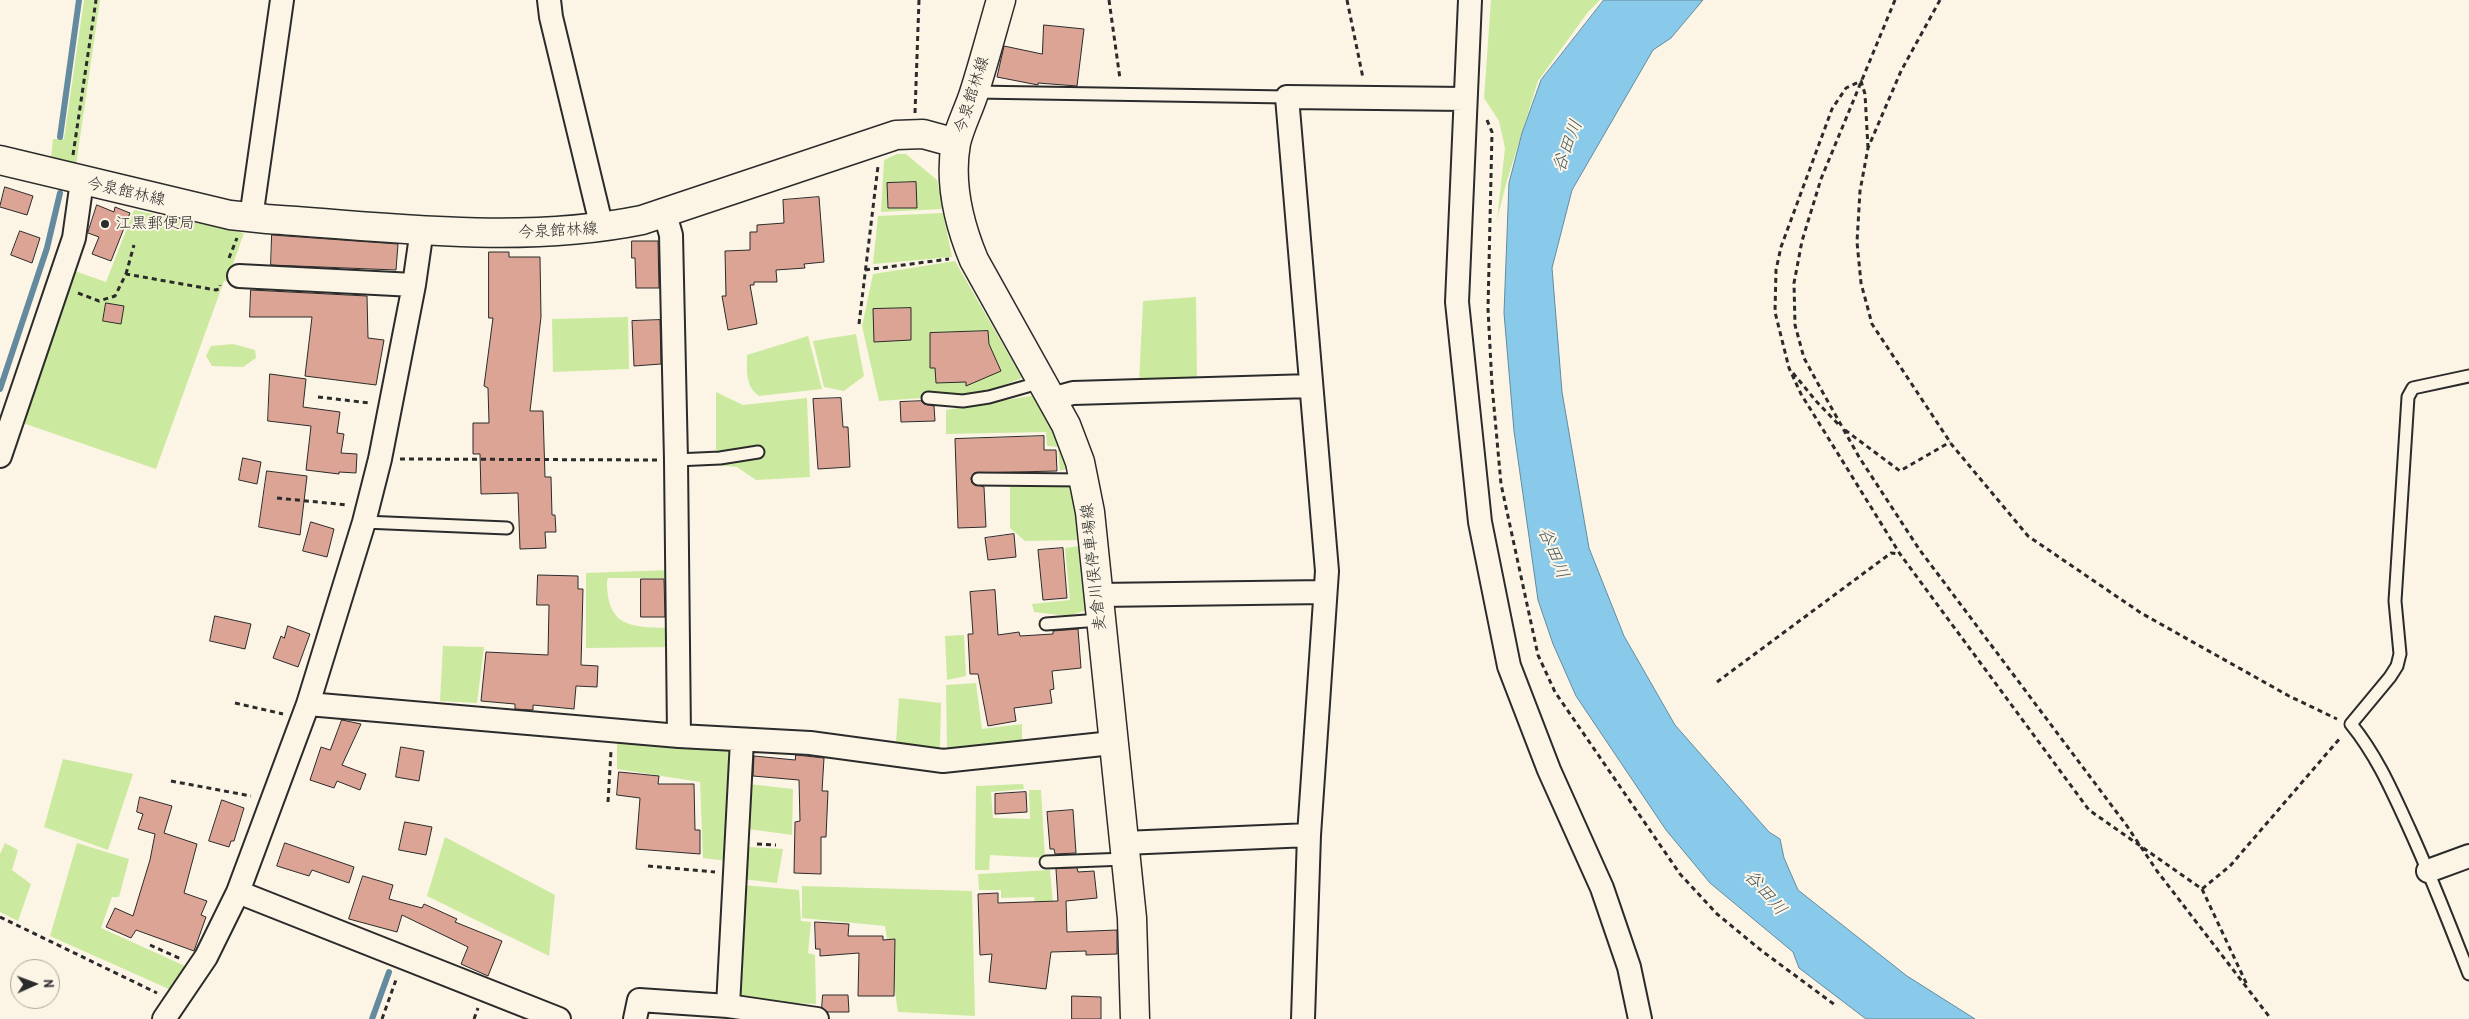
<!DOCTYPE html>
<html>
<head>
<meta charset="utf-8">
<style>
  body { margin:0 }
  #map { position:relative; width:2469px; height:1019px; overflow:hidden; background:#fcf5e5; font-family:"Patrick Hand",sans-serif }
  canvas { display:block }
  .north { position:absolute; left:10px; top:959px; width:50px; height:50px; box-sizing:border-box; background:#fcf5e5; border:1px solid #a8a49b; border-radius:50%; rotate:88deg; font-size:14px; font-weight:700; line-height:20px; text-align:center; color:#2b2b2b }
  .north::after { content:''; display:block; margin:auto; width:18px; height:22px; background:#2b2b2b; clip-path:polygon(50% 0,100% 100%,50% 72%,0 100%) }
</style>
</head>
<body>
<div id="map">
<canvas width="2469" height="1019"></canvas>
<div class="north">N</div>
</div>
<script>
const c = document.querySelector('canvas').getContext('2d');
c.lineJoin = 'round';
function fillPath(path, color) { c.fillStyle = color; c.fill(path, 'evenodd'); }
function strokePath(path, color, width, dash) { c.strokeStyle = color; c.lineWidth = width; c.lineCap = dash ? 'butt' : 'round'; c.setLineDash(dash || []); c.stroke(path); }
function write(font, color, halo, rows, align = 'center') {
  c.font = font + ' "Patrick Hand","Klee One",sans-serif'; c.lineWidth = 4; c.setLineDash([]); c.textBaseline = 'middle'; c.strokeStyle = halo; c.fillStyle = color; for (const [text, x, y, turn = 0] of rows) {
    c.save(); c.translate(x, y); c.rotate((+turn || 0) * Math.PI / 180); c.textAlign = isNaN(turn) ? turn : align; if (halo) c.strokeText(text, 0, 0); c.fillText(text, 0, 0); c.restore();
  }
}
fillPath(new Path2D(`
  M 84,0 L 100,0 L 76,165 L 51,159 L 53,139 L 64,139 Z
  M 1491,0 L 1600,0 L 1588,12 L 1538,81 L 1506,184 L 1497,220 L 1505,148 L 1499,121 L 1484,98 Z
  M 897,154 L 906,154 L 937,180 L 943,209 L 881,212 L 884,160 Z
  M 134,210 L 244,233 L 233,264 L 235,268 L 231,282 L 224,281 L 156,469 L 20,422 L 72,270 L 106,282 Z
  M 943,213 L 952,257 L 873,264 L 878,216 Z
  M 955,261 L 1022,378 L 981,394 L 879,401 L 862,326 L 873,274 Z
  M 1196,297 L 1197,380 L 1139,383 L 1143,301 Z
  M 628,317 L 629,369 L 553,372 L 552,319 Z
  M 856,334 L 864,376 L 844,391 L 824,387 L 813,341 Z
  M 808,336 L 822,389 L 759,396 C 745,386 747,371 747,355 Z
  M 233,344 L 255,350 L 256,358 L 243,367 L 212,366 L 206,356 L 211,346 Z
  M 716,392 L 743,405 L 807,398 L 810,477 L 756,480 L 737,467 L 716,465 Z
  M 1036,395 L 1055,431 L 1068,468 L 1060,471 L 1058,447 L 1047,446 L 1046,432 L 946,434 L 946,410 Z
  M 1073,485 L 1080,540 L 1025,541 L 1010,528 L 1010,487 Z
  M 1079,546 L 1087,610 L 1068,616 L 1034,612 L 1032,604 L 1070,600 L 1065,548 Z
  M 671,570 L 671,578 L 608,578 L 607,581 C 607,627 630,627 669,628 L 668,647 L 586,648 L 586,573 Z
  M 964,635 L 966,676 L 947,680 L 945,636 Z
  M 443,646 L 484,647 L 477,703 L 440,701 Z
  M 976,683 L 982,729 L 1022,724 L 1022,741 L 947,748 L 946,685 Z
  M 899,698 L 941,703 L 940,749 L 896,743 Z
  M 617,741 L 731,750 L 727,861 L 703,858 L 700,782 L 617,769 Z
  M 63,759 L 133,774 L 108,850 L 44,827 Z
  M 749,784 L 793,789 L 792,835 L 748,829 Z
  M 1023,784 L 1024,789 L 991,792 L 993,818 L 1030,819 L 1029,790 L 1041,790 L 1045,858 L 990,855 L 989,870 L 975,870 L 976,786 Z
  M 445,837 L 555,895 L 549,956 L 427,896 Z
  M 5,843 L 18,850 L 12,870 L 31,884 L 18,921 L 0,912 L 0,854 Z
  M 77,843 L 129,859 L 119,897 L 112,897 L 101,928 L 185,966 L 171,990 L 50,936 Z
  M 749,847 L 783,849 L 777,883 L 742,879 L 745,850 Z
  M 1050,870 L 1054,914 L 1036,914 L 1034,897 L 1001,898 L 1001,890 L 979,890 L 978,874 Z
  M 743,885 L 799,890 L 801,921 L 811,922 L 808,953 L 815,955 L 816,1004 L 747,1001 L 737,991 Z
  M 802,886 L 972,891 L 975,1016 L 898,1012 L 885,926 L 802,918 Z`), '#cce9a0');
const water = new Path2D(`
  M 1604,0 L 1703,0 L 1671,38 L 1653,50 L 1572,190 L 1552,268 L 1562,392 L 1589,548 L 1624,636 L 1675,725 L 1769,832 L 1780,839 L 1784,858 L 1798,890 L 1907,976 L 1975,1019 L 1866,1019 L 1799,968 L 1793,952 L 1710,883 L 1666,830 L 1576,696 L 1553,644 L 1538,600 L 1514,431 L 1504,313 L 1509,183 L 1522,133 L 1541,80 Z`);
fillPath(water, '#89caea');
strokePath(water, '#638a9e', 1);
strokePath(new Path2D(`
  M 60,137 L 79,0
  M 0,389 L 47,248 L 60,193
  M 372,1019 L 389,972`), '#638a9e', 6);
const building = new Path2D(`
  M 1044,25 L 1084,29 L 1077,86 L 1038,83 L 1038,85 L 997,77 L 1004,46 L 1042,54 Z
  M 916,182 L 917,208 L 888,208 L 887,183 Z
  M 5,187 L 33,196 L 27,215 L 0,207 Z
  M 819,197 L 824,262 L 804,264 L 805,268 L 776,270 L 777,282 L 754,282 L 754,285 L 750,285 L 757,324 L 728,330 L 722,296 L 726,296 L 725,251 L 750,250 L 750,232 L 757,232 L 757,225 L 784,223 L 783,200 Z
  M 97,205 L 114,212 L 115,207 L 130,213 L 111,261 L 92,254 L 99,237 L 88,233 Z
  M 20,231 L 40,238 L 32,263 L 11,255 Z
  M 272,235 L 398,244 L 396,270 L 271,265 Z
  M 632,241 L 658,241 L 659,288 L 636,288 L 635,258 L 632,258 Z
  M 489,252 L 509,252 L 509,257 L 540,257 L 541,317 L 530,411 L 543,411 L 545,477 L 551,477 L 552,515 L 555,515 L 556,532 L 545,532 L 546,548 L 520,549 L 518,493 L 481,494 L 480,454 L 473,454 L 473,423 L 489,423 L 488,388 L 484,386 L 493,318 L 489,318 Z
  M 251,290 L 367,296 L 368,338 L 384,340 L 376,385 L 305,376 L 312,317 L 250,317 Z
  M 106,303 L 124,306 L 121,324 L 103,321 Z
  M 911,308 L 911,340 L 874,342 L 873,309 Z
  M 660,320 L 661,364 L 634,366 L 632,321 Z
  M 988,331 L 989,344 L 1001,371 L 966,386 L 966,382 L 936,383 L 935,368 L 930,368 L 930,333 Z
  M 270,374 L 306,379 L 303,407 L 340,412 L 337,433 L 344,434 L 341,453 L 357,454 L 356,473 L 339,472 L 339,474 L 306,470 L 311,426 L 268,421 Z
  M 841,398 L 843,427 L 848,427 L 850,467 L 818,469 L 813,399 Z
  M 921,401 L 924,404 L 934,406 L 935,421 L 901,422 L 900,402 Z
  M 1044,436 L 1044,450 L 1056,450 L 1057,471 L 974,473 L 971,478 L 972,483 L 984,487 L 986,527 L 958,528 L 955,439 Z
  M 243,458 L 261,462 L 257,484 L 239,480 Z
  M 267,471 L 307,476 L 300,535 L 259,527 Z
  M 311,522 L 334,529 L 327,557 L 303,551 Z
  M 1014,534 L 1016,557 L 988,560 L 985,538 Z
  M 1063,548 L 1067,598 L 1043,600 L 1038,550 Z
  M 538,575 L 578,576 L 578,589 L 583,589 L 581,665 L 598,666 L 597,687 L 576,686 L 574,709 L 533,705 L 533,710 L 515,709 L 515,704 L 481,701 L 486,652 L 548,655 L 549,605 L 537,605 Z
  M 641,579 L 664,579 L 665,617 L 641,617 Z
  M 995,590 L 998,635 L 1019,632 L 1020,636 L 1053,634 L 1053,631 L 1078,629 L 1081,668 L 1052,671 L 1054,689 L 1050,690 L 1052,703 L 1014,708 L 1016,721 L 988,726 L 978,674 L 970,674 L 968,634 L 973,634 L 970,592 Z
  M 215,616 L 251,624 L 245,649 L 210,641 Z
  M 288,626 L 310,634 L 298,667 L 273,658 L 281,636 L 284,638 Z
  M 342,720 L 361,724 L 342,765 L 366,774 L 360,790 L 337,781 L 334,788 L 310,780 L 321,747 L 330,750 Z
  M 401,747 L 424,751 L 419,781 L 396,777 Z
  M 796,755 L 824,758 L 822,791 L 828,791 L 826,837 L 821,837 L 821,874 L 794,873 L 795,822 L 800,821 L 799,780 L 753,776 L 754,756 L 795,760 Z
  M 619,772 L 659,776 L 658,784 L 694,784 L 695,830 L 700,830 L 700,854 L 636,849 L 640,798 L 617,795 Z
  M 1026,792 L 1027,812 L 995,814 L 995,794 Z
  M 140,797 L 172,806 L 164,833 L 197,844 L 184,893 L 207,901 L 201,915 L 206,917 L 194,951 L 136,930 L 131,938 L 106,927 L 115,908 L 133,916 L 150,860 L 155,834 L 138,829 L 143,814 L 137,812 Z
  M 222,800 L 244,808 L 234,841 L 231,841 L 229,847 L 209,841 Z
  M 1073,810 L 1076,853 L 1055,854 L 1054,849 L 1050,849 L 1047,812 Z
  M 405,822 L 432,827 L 426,855 L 399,850 Z
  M 285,843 L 354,867 L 349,883 L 312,870 L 309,876 L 277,866 Z
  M 1077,868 L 1078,872 L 1094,871 L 1097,898 L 1066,901 L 1067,932 L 1117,930 L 1117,954 L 1086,955 L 1086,951 L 1051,952 L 1046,989 L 989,982 L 992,954 L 980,955 L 978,894 L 998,893 L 998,903 L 1058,901 L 1056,869 Z
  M 363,876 L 393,885 L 389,899 L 422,908 L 424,904 L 457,919 L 455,922 L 502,941 L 488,976 L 461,964 L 468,947 L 402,915 L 397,932 L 349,919 Z
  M 815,922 L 849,924 L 848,936 L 883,936 L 883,940 L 895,939 L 894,996 L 858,996 L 859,953 L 820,956 L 820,949 L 816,949 Z
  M 823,995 L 848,995 L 849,1012 L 827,1012 L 822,1007 Z
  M 1072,996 L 1101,997 L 1101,1019 L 1072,1019 Z`);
fillPath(building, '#dca495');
strokePath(building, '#2b2b2b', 1);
const lane = new Path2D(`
  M 975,92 L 1287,97
  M 2469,376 L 2413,388 L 2408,397 L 2395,601 L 2400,654 L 2397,666 L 2390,677 L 2351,724 C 2377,756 2392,791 2409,828 C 2431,876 2450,925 2469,974
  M 928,398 L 963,401 L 989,397 L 1042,382
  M 676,460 L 720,458 L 758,452
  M 978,479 L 1083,480
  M 364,522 L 507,528
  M 1046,624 L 1100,620
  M 1046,862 L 1126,859`);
const street = new Path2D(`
  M 549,0 L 551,17 L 602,228
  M 1470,0 L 1457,302 L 1480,522 L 1509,666 L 1549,770 L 1602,888 L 1629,967 L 1640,1019
  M 665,214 L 671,235 L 676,460 L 679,736
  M 251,218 L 282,0
  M 239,276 L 414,285
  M 1051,399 L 1073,393 L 1311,386
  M 0,456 L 74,238 L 82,181
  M 1098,595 L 1325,592
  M 308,704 L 679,736 L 810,743 L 943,761 L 1112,743
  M 1124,843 L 1309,835
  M 2428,871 L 2469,856
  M 238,892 L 559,1019
  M 728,1006 L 817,1019
  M 164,1019 L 206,957 L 238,892 L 308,704 L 364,522 L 380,459 L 414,285 L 422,229
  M 635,1019 L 639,1000 L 728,1006 L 742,740
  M 1303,1019 L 1309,835 L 1327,571 L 1287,97 L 1465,99`);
const secondary = new Path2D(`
  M 1001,0 C 992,31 984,62 974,93 C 969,109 960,126 956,143 C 949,182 959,224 974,260 L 1066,425 L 1080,462 L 1090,512 L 1132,918 L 1135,1019
  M 0,160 L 230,215 L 267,219 C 391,227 519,245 642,220 L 896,135 L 923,134 L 956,143`);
strokePath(lane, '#2b2b2b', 15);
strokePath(street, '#2b2b2b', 26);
strokePath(secondary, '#2b2b2b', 31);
strokePath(new Path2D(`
  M 1109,0 L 1120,79
  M 1347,0 L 1363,78
  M 1895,0 L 1821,179 L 1802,241 L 1794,283 L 1795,325 L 1804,358 L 1822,391 L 1859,457 L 1919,549 L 2127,826 L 2157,871 L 2271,1019
  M 1940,0 L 1901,71 L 1868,148 L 1860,191 L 1857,242 L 1861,283 L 1872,324 L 1952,445 L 2028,536 L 2141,613 L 2289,696 L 2337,719
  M 915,113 L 919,0
  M 1487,120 L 1492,132 L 1488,309 L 1492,385 L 1501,484 L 1538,655 L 1555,692 L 1680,874 L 1717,914 L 1762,951 L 1835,1005
  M 1868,148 L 1865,94 L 1861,81 L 1846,88 L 1832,109 L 1781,247 L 1776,270 L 1775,312 L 1789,368 L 1801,394 L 1900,554 L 2089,810 L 2202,889 L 2230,866 L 2341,737
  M 73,155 L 96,0
  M 229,258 L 237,238
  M 865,270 L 949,259
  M 126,274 L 134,245
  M 78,293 L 99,301 L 115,296 L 126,274 L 216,290 L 219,289 L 220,285
  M 859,324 L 878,166
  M 1793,373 L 1816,401 L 1840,426
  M 318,397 L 370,403
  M 1845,430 L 1900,471 L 1950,442
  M 400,459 L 657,460
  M 277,498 L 348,505
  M 1717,682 L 1891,553 L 1899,554
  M 235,703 L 283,714
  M 171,781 L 251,796
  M 608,802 L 611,751
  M 757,844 L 776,845
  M 648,866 L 715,872
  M 2202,889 L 2248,987
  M 0,917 L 157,993
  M 150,945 L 181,959
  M 382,1019 L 397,977
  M 474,1019 L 478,1008`), '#2b2b2b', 3, [5, 4]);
strokePath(lane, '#fcf5e5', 11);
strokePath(street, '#fcf5e5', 22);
strokePath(secondary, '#fcf5e5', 28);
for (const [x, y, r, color] of [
  [105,224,5,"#2b2b2b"]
]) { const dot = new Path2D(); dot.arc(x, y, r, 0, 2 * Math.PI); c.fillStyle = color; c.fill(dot); strokePath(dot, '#fcf5e5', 2); }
write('16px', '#2b2b2b', '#fcf5e5', [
  ["今泉館林線",972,95,-72],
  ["今泉館林線",126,192,13],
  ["今泉館林線",558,231,-3],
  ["麦倉川俣停車場線",1094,567,-96]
]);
write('16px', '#2b2b2b', '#fcf5e5', [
  ["江黒郵便局",115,224]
], 'left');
write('italic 18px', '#475b64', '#fcf5e5', [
  ["谷田川",1568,146,-69],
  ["谷田川",1553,553,68],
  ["谷田川",1765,893,49]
]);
</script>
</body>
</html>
